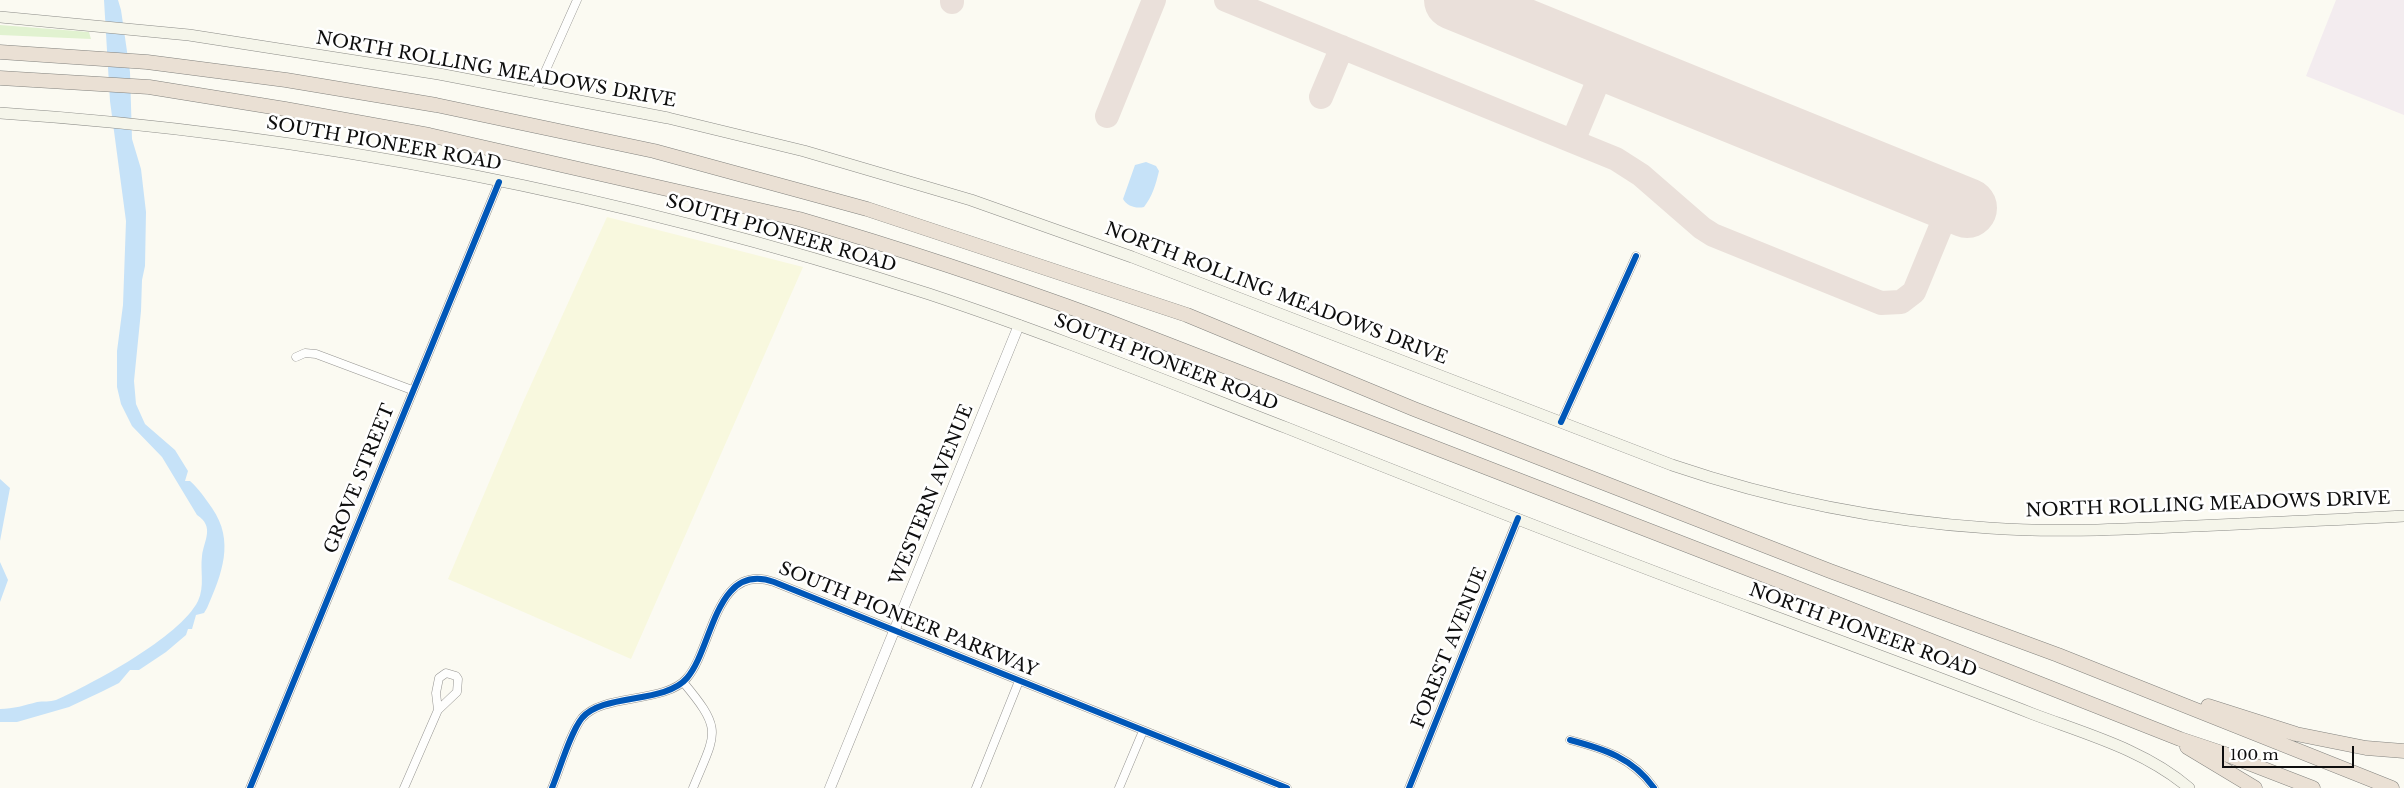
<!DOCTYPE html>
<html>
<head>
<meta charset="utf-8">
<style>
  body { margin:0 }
  #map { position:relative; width:2404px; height:788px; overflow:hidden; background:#fbfaf2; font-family:"Libre Baskerville",serif }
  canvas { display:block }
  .scale { position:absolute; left:2222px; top:746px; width:132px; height:22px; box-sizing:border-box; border:2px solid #0e0e0e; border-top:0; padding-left:6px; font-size:15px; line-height:18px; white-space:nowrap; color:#0e0e0e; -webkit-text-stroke:4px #fff; paint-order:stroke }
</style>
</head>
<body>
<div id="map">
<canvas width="2404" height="788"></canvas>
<div class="scale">100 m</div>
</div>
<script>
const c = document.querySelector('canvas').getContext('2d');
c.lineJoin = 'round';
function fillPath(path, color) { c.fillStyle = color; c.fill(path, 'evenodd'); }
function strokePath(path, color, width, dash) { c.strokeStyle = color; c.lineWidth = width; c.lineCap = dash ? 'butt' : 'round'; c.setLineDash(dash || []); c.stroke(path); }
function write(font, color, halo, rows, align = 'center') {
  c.font = font + ' "Libre Baskerville",serif'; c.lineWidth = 5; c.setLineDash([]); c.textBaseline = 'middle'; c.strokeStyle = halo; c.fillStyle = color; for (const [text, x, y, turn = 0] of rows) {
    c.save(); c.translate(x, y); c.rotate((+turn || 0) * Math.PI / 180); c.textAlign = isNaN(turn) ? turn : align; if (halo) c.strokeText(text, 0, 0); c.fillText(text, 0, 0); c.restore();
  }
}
fillPath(new Path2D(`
  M 2336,0 L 2404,0 L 2404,115 L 2306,76 Z`), '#f3ecef');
fillPath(new Path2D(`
  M 607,217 L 803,267 L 631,659 L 448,579 L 524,400 Z`), '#f8f8de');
fillPath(new Path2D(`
  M 0,25 L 89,32 L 91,39 L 0,35 Z`), '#e1f2d0');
fillPath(new Path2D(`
  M 104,0 L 118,0 L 121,10 L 130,72 L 132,139 L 141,169 L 146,212 L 145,266 L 142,280 L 141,311 L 134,381 L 136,404 L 145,424 L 175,450 L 188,471 L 185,481 L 190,481 C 199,489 205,498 212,508 C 235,541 222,574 207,608 L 204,613 L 196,615 L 192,629 L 188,629 L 186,635 L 166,652 L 139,670 L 130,670 L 119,683 L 101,692 L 69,707 L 17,722 L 0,722 L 0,709 C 13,709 26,705 37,702 C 43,701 50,702 56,700 C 92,684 180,637 198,601 C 205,586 200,571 202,556 C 204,540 215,527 197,515 L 162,457 L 132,426 L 121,404 L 117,387 L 117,351 L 123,305 L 126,221 L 110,101 Z
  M 1146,162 L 1156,166 L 1159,171 C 1156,184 1152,197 1144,207 C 1136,209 1127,206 1123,199 L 1135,165 Z
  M 0,479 L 10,488 L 0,541 Z
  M 0,562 L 8,580 L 0,602 Z`), '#c6e2f8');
strokePath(new Path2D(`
  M 1226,0 L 1616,159 L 1641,175 L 1702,228 L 1713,235 L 1881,303 L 1901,302 L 1914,292 L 1951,202
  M 952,2 L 952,0
  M 1321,97 L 1342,47
  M 1107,116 L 1154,0
  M 1573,141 L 1606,62`), '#eae0da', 24);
strokePath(new Path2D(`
  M 1454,0 L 1967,208`), '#eae0da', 60);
const minor = new Path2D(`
  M 536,92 L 577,0
  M 296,357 L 305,353 L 316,354 L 412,390
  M 1561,422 L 1636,256
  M 683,682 C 724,731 716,732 693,788
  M 1570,740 C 1604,749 1633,758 1654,788
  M 250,788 L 499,182
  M 404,788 L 438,710 L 457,692 L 458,679 L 456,676 L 446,673 L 439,678 L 436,693 L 438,710
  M 552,788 C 560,769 570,733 582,718 C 603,693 665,704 687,678 C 713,648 715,561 774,582 L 1287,788
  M 976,788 L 1019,681
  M 1119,788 L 1143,731
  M 1409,788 L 1518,518`);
const tertiary = new Path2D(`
  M 830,788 L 1019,325`);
const secondary = new Path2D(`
  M 0,17 L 189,35 L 439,74 L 668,118 L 804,151 L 971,200 L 1132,257 L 1672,465 C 1775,500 1881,521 1989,528 C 2057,533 2125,529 2193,526 C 2263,523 2334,520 2404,516
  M 0,113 C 315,134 629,197 929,294 C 1050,334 1168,382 1287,428 C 1427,484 1567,539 1708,592 C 1816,632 1925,672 2033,714 C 2086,734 2145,750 2189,788`);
const motorway = new Path2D(`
  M 0,52 L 147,62 L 286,80 L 436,105 L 654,151 L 867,209 L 1187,315 L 1414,409 L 1830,571 L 2058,655 L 2392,788
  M 0,78 L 149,87 L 285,109 L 429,135 L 799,219 C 902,249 1004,283 1105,320 L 1782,582 L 2180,739 L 2225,754 L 2313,788
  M 2208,706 L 2296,734 L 2366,748 L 2404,751
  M 2187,747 L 2255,788`);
strokePath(minor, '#959491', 9);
strokePath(tertiary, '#959491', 11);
strokePath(secondary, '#8b8b87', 12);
strokePath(motorway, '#82827e', 15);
strokePath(minor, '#fefefd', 8);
strokePath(tertiary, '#fefefd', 10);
strokePath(secondary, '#f5f5ea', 11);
strokePath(motorway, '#eae0d4', 14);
strokePath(new Path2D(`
  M 1561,422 L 1636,256
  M 1570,740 C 1604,749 1633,758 1654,788
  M 250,788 L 499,182
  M 552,788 C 560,769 570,733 582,718 C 603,693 665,704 687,678 C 713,648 715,561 774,582 L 1287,788
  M 1409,788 L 1518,518`), '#0057b8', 6);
write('18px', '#0e0e0e', '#fff', [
  ["NORTH ROLLING MEADOWS DRIVE",496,70,10],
  ["SOUTH PIONEER ROAD",384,144,10],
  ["SOUTH PIONEER ROAD",781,234,16],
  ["NORTH ROLLING MEADOWS DRIVE",1276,294,21],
  ["SOUTH PIONEER ROAD",1166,363,21],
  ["GROVE STREET",360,479,-68],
  ["WESTERN AVENUE",932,495,-68],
  ["NORTH ROLLING MEADOWS DRIVE",2208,505,-2],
  ["SOUTH PIONEER PARKWAY",908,620,22],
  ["NORTH PIONEER ROAD",1863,631,20],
  ["FOREST AVENUE",1450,648,-68]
]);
</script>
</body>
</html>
